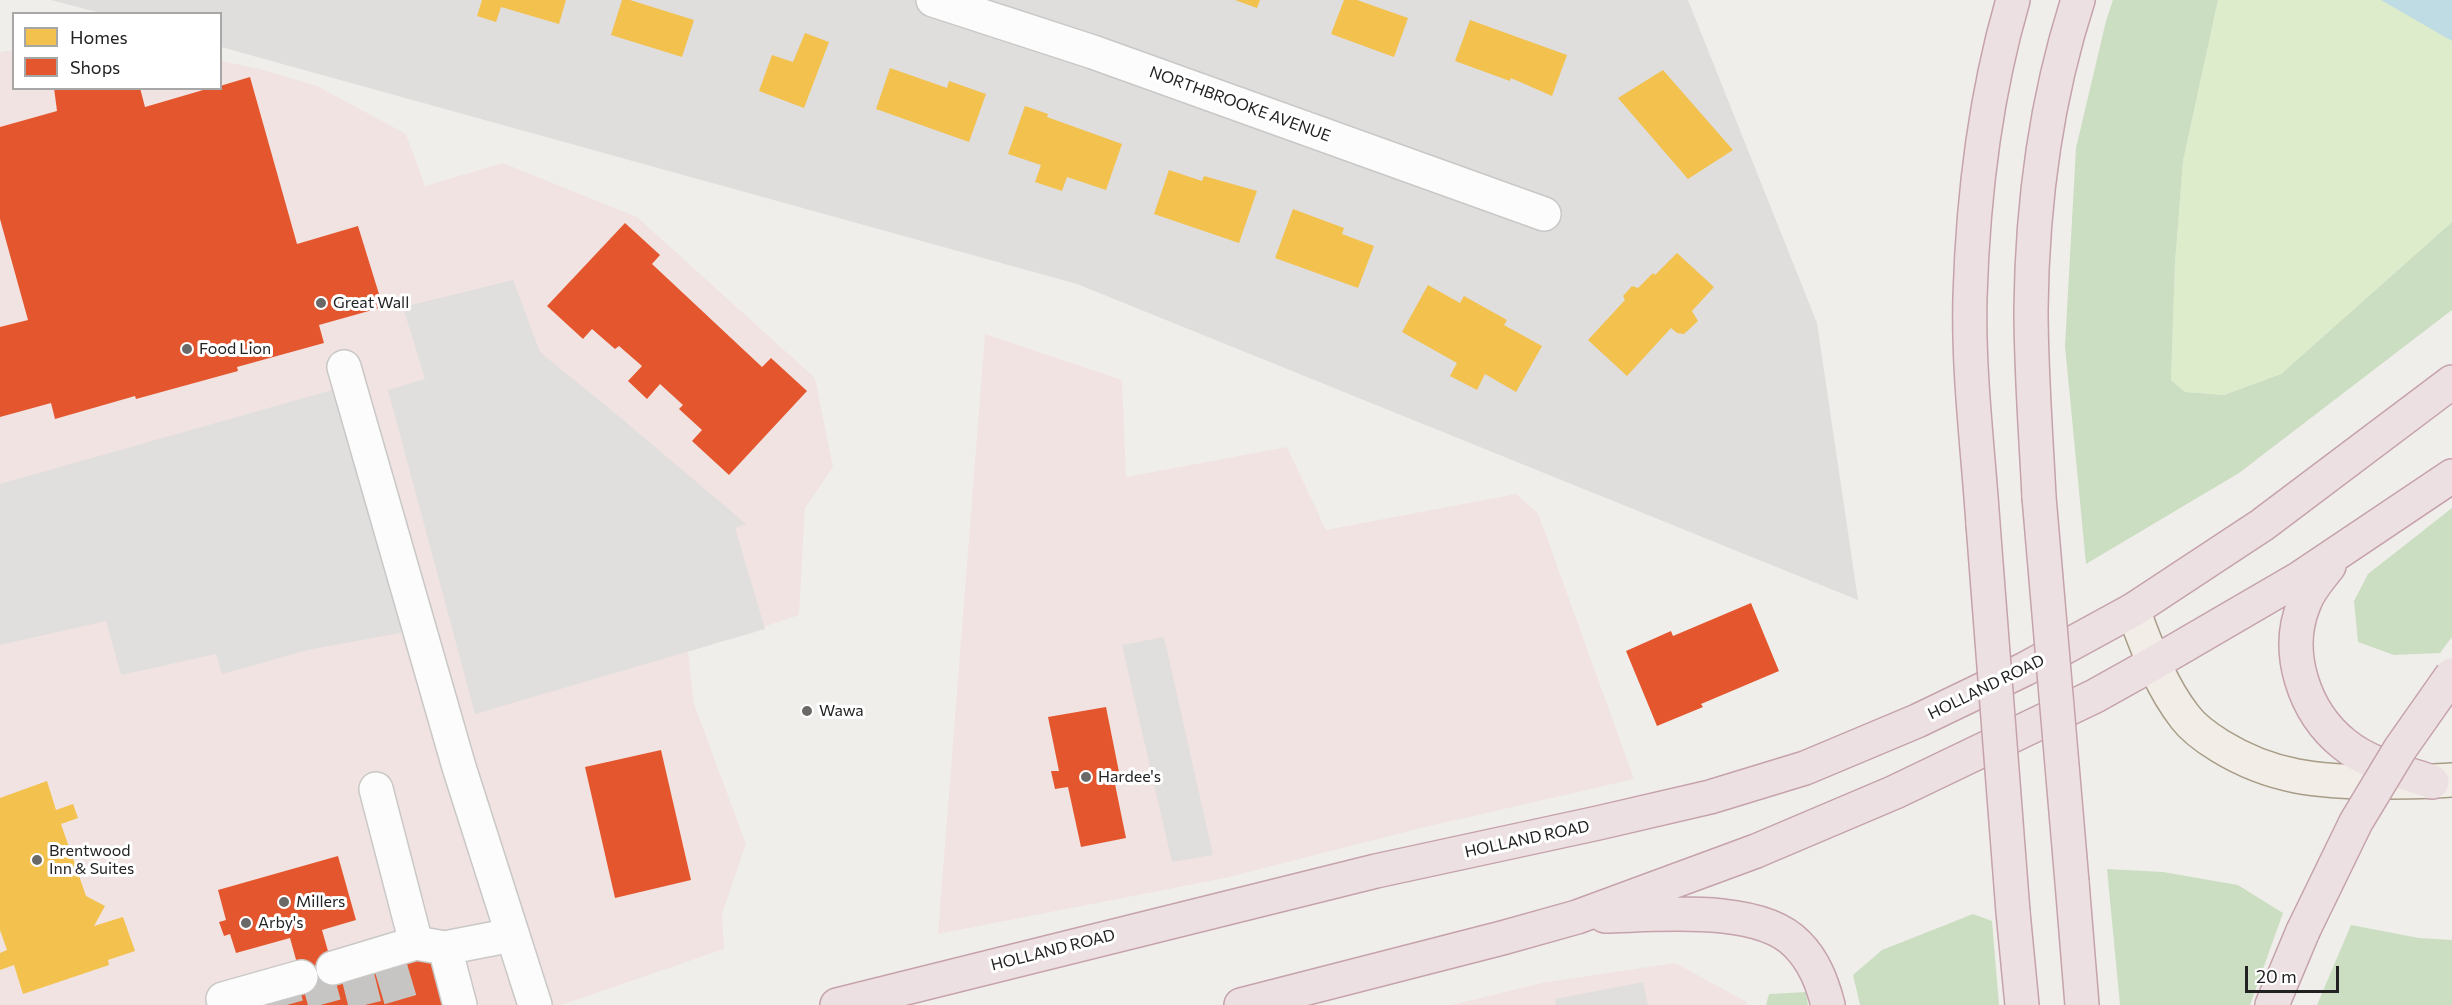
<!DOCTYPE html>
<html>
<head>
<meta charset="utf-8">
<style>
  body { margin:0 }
  #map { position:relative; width:2452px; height:1005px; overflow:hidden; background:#f0eeeb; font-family:Commissioner,sans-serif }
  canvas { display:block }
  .legend { position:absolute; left:12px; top:12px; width:210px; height:78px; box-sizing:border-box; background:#fff; border:2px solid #a7a7a7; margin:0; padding:8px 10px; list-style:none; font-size:18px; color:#222 }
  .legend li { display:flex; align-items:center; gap:12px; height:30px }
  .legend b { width:30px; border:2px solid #a7a7a7 }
  .scale { position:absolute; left:2245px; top:966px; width:94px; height:27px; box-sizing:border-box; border:3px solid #222; border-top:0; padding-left:8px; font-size:18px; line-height:21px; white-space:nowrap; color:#222; -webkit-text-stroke:4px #fff; paint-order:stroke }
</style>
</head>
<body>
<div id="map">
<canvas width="2452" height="1005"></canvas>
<ul class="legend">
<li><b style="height:16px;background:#f2c14e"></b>Homes</li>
<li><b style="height:16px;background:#e4572e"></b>Shops</li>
</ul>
<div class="scale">20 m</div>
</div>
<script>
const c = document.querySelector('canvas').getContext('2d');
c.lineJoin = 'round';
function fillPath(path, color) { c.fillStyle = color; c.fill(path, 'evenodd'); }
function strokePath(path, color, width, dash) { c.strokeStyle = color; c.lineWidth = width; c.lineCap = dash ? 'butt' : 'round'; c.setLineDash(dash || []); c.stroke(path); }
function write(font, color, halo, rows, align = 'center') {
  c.font = font + ' Commissioner,sans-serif'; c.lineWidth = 6; c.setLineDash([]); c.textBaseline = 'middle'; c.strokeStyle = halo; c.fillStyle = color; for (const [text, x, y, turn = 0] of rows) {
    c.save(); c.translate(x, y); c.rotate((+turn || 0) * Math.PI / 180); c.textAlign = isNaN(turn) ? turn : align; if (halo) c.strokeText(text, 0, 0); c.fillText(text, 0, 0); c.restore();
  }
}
fillPath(new Path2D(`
  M 51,0 L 1688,0 L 1817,323 L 1858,600 L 1077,284 L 221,47 L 220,14 L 100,13 Z`), '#dfdedc');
fillPath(new Path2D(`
  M 13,50 L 14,88 L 220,88 L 221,61 L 260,69 L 317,86 L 406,134 L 425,186 L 503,163 L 637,217 L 815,378 L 833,467 L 805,508 L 799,615 L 688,652 L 694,704 L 746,844 L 722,914 L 724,949 L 561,1005 L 0,1005 L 0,52 Z
  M 985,334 L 1122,380 L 1126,477 L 1287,447 L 1326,530 L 1516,494 L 1538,513 L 1634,779 L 1417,829 L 1225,878 L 938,934 Z
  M 1675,963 L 1747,1002 L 1747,1005 L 1452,1005 L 1541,983 Z`), '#f1e3e1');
fillPath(new Path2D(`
  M 2218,0 L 2452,0 L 2452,222 L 2281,374 L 2224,395 L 2185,392 L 2171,380 L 2175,263 L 2183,161 Z`), '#ddeccb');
fillPath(new Path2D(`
  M 2113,0 L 2218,0 L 2183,161 L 2175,263 L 2171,380 L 2185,392 L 2224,395 L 2281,374 L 2452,222 L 2452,310 L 2239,473 L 2086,564 L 2065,346 L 2076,148 L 2106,21 Z
  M 2452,508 L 2452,637 L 2440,653 L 2394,655 L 2358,642 L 2354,601 L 2368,574 Z
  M 2107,869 L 2163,872 L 2238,885 L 2283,913 L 2250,1005 L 2120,1005 Z
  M 1973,914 L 1992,921 L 1999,1005 L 1860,1005 L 1853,975 L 1882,950 Z
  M 2351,925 L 2419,938 L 2452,940 L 2452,1005 L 2317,1005 Z
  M 1806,992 L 1808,1005 L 1766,1005 L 1769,994 Z`), '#cbdec1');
fillPath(new Path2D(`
  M 513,280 L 540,352 L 622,419 L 746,524 L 735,528 L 765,629 L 475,714 L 388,390 L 425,379 L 403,307 Z
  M 350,385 L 421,629 L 308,650 L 222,674 L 216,654 L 121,675 L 106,621 L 0,645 L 0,484 Z
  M 1164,637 L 1213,855 L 1172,862 L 1122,645 Z
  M 1643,982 L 1648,1005 L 1556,1005 L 1555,999 Z`), '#e0dfde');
fillPath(new Path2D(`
  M 2381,0 L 2452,0 L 2452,41 Z`), '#bfdbe3');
fillPath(new Path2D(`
  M 482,0 L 566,0 L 559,24 L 501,7 L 496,22 L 477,16 Z
  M 622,0 L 630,0 L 694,20 L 682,57 L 611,35 Z
  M 1235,0 L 1260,0 L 1257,8 Z
  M 1344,0 L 1357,0 L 1408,18 L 1394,57 L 1331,34 Z
  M 1470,20 L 1567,55 L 1552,96 L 1511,78 L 1510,81 L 1455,61 Z
  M 805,33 L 829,42 L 804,108 L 759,91 L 772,55 L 793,62 Z
  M 890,68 L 947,88 L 949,81 L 986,94 L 969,142 L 876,109 Z
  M 1663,70 L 1733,150 L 1688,179 L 1618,98 Z
  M 1025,106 L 1048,114 L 1047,117 L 1122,144 L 1106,190 L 1067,177 L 1062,191 L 1035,182 L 1041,165 L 1008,154 Z
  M 1169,170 L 1202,181 L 1204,176 L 1257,191 L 1239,243 L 1154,214 Z
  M 1293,209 L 1344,228 L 1342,234 L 1374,246 L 1358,288 L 1275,258 Z
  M 1677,253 L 1714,287 L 1692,311 L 1698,321 L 1684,334 L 1677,333 L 1671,328 L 1627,376 L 1588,340 L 1625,300 L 1623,296 L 1632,286 L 1638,288 L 1653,273 L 1655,275 Z
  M 1428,285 L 1460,303 L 1464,296 L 1507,320 L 1504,325 L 1542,346 L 1516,392 L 1485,374 L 1477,390 L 1450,376 L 1457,363 L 1402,332 Z
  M 47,781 L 56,810 L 73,804 L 78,818 L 61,824 L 86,896 L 105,906 L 94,926 L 123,917 L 135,951 L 108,960 L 109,965 L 23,994 L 14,965 L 0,970 L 0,953 L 7,950 L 0,930 L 0,798 Z`), '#f2c14e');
fillPath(new Path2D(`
  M 250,77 L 297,244 L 358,226 L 383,307 L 319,325 L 324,343 L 237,367 L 238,371 L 136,399 L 135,396 L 55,419 L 51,403 L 0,417 L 0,327 L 28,320 L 0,219 L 0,127 L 57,111 L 54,88 L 140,88 L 145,107 L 210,88 L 220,88 L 220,86 Z
  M 625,223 L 660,255 L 652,264 L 762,367 L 771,358 L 807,391 L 729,475 L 692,441 L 702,430 L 679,409 L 683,405 L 660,384 L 647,399 L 628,381 L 642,366 L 619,346 L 615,349 L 592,329 L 583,339 L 547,306 Z
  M 1751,603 L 1779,671 L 1701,704 L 1703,707 L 1657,726 L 1626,651 L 1671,631 L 1673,636 Z
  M 1106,707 L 1121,782 L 1115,784 L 1126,838 L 1081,847 L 1068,787 L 1055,789 L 1051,771 L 1059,771 L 1048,717 Z
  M 661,750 L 691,880 L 615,898 L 585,767 Z
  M 338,856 L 356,920 L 322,930 L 337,983 L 430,957 L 443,1005 L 261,1005 L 305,992 L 290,938 L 236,953 L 230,934 L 224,936 L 219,922 L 226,920 L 218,890 Z`), '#e4572e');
strokePath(new Path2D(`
  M 391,968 L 402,1005
  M 316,972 L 325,1005
  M 358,977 L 365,1005
  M 285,998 L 287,1005`), '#c7c5c3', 33, [33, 16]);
const minor = new Path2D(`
  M 933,0 L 1093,52 L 1544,214
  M 344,367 L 459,767 L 535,1005
  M 416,943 L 445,948 L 512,935
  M 445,948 L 460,1005
  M 333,968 L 416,943 L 376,789
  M 223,999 L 301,977`);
const major = new Path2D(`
  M 2133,610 C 2147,647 2160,685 2185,717 C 2194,729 2207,738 2220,746 C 2272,778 2319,782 2379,782 C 2403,782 2428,782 2452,780`);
const highway = new Path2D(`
  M 2039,497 C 2036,435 2031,372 2031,310 C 2032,206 2046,99 2078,0
  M 1983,524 C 1978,449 1968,372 1970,297 C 1973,196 1985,96 2013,0
  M 2329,566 C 2320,578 2309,589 2304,604 C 2284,652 2304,712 2344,744 C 2368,764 2403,772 2432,782
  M 2072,882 L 2082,1005
  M 2013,912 L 2022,1005
  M 1605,916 C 1657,915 1759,904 1797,944 C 1814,961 1822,982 1828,1005
  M 837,1005 L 1376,871 L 1598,823 L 1710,797 L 1805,768 L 1917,721 L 2025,669 L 2133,610 L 2262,525 L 2452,382
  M 1241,1005 L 1502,938 L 1577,917 L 1756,851 L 1895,792 L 2095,696 L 2154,663 L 2300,578 L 2452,476
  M 2272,1005 L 2303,931`);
strokePath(minor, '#c9c8c7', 36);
strokePath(major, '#a79c86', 36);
strokePath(highway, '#c5a2ac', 36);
strokePath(minor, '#fdfcfc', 33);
strokePath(major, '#f3ede7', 33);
strokePath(highway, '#ece0e2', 33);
const highwayBridge = new Path2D(`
  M 2039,497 L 2072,882
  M 1983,524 L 2013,912
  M 2303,931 L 2356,822 L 2400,749 L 2452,675`);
strokePath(highwayBridge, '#c5a2ac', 36, []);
strokePath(highwayBridge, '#ece0e2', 33);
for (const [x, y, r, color] of [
  [321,303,6,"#6a6968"],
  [187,349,6,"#6a6968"],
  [807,711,6,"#6a6968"],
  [1086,777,6,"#6a6968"],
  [37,860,6,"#6a6968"],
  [284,902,6,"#6a6968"],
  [246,923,6,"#6a6968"]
]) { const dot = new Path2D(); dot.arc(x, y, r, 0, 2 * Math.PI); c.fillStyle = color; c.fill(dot); strokePath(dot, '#fff', 2); }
write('16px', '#222', '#fff', [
  ["NORTHBROOKE AVENUE",1240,104,20],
  ["HOLLAND ROAD",1986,687,-26],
  ["HOLLAND ROAD",1527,839,-12],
  ["HOLLAND ROAD",1053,950,-14]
]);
write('16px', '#222', '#fff', [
  ["Great Wall",333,303],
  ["Food Lion",199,349],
  ["Wawa",819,711],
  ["Hardee's",1098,777],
  ["Brentwood",49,851],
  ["Inn & Suites",49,869],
  ["Millers",296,902],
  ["Arby's",258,923]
], 'left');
</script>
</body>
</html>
